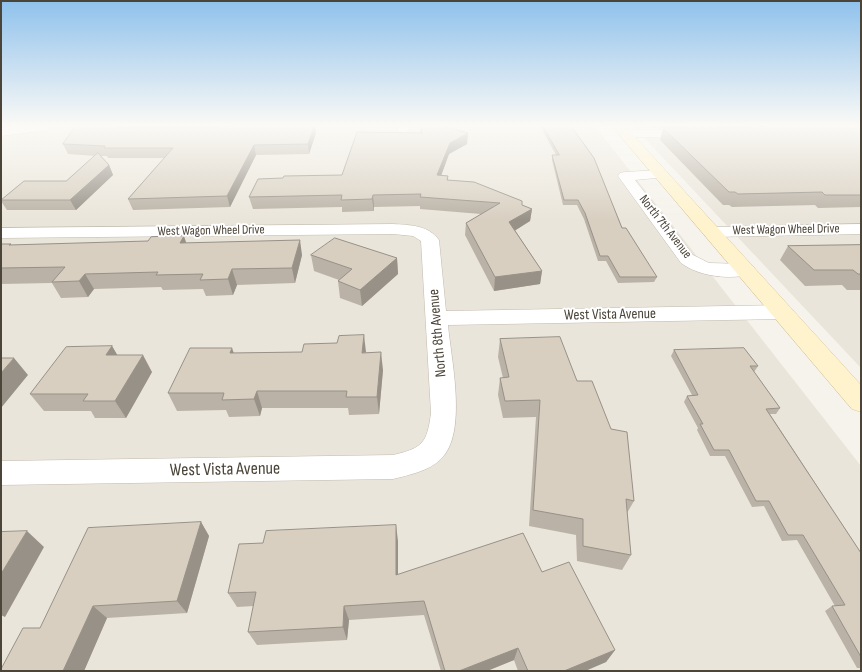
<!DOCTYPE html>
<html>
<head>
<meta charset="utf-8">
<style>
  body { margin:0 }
  #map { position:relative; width:862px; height:672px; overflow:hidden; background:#f6f3ec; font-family:"Sofia Sans Condensed",sans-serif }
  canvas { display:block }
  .frame { position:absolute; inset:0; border:2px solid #4b4439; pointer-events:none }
</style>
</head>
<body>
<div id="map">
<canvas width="862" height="672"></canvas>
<div class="frame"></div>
</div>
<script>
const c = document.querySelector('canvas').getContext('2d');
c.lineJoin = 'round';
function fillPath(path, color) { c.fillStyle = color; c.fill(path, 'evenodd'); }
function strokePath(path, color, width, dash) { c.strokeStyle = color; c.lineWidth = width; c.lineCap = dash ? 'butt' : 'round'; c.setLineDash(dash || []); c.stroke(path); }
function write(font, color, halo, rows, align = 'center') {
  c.font = font + ' "Sofia Sans Condensed",sans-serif'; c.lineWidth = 4; c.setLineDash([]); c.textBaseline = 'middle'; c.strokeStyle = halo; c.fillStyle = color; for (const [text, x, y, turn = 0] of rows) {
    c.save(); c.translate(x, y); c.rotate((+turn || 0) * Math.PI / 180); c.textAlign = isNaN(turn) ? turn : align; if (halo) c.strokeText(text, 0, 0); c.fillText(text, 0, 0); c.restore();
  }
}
fillPath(new Path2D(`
  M 1,126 L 595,126 L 861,466 L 861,671 L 1,671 Z
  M 633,126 L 861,126 L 861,368 Z`), '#eae5da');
const street = new Path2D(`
  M 17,126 L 53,126 L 47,130 L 1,136 L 1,128 Z
  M 396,126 L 408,126 L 409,129 L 407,132 L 399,132 Z
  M 626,130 L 692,130 L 696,131 L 698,134 L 696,137 L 692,138 L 622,137 L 620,134 L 622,131 Z
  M 661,170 L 666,171 L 668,174 L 666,177 L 635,180 L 693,255 L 709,263 L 746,264 L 753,266 L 755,270 L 753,274 C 730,280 700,277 681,263 L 618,176 L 620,173 L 625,172 Z
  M 393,224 C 410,225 428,225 439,240 L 446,311 L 783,305 L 790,307 L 793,312 L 790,317 L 783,319 L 448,325 C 451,359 468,433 441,459 C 429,471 409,475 393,479 L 1,485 L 1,461 L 393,455 C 423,448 427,443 431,413 L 421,241 L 413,236 L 393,234 L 1,238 L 1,228 Z
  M 861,224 L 861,234 L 712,237 L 706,236 L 704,232 L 706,228 L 712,227 Z`);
const secondary = new Path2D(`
  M 612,126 L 625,126 L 861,385 L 861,412 L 852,409 Z`);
strokePath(street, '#c2bbae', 1);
strokePath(secondary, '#d6c79b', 1);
fillPath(street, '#fff');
fillPath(secondary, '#fff3cd');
fillPath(new Path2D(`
  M 114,126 L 202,126 L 138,128 Z
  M 420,126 L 442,126 L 468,133 L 467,144 L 449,154 L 441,175 L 448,176 L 448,180 L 522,205 L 532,209 L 530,221 L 515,230 L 542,271 L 540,284 L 494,291 L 465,235 L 466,223 L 481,214 L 420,209 L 420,206 L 374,207 L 374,211 L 342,212 L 342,207 L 253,209 L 249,197 L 283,178 L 342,175 L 420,133 Z
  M 540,126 L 571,126 L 622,228 L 657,277 L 654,282 L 618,283 L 606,261 L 598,261 L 584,219 L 577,205 L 563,205 L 552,160 L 552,155 L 556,155 Z
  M 647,126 L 861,126 L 861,207 L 818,208 L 815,205 L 732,207 L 729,205 L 723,205 L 660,140 L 663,128 L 713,128 L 776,126 L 649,128 Z
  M 123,128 L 316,133 L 309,154 L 256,155 L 230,207 L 133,210 L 128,199 L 164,158 L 108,158 L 107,156 L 101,156 L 109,165 L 113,175 L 76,210 L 7,210 L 1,201 L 1,200 L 66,181 L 96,156 L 68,154 L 63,144 Z
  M 186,243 L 302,255 L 295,283 L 237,285 L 233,295 L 206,296 L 203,289 L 163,290 L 161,287 L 94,289 L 88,297 L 61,298 L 52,283 L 1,284 L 1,244 L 12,245 Z
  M 861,245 L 861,290 L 847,290 L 842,285 L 805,286 L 780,260 L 788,246 Z
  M 311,255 L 397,258 L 398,274 L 362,306 L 340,298 L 338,281 L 339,280 L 314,271 Z
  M 500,339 L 577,381 L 634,501 L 627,513 L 631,555 L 622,570 L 577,561 L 576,535 L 529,526 L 536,417 L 503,418 L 498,395 L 500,378 L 503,378 L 498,357 Z
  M 112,346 L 117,355 L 152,372 L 126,418 L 95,418 L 91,411 L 44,411 L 30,394 Z
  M 674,350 L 758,366 L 754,372 L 780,408 L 776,414 L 770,414 L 861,553 L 861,668 L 857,668 L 825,611 L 832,606 L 835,606 L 797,540 L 782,541 L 764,506 L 752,507 L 725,456 L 710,456 L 697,430 L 698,428 L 684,402 L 687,396 L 692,395 L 671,356 Z
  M 366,352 L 383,370 L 379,414 L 349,415 L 348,408 L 262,408 L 260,416 L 229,417 L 226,410 L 177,411 L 168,393 L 234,353 Z
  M 201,522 L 209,536 L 187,613 L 107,618 L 84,671 L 1,671 Z
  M 398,541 L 398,575 L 542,572 L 615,650 L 606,662 L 585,671 L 518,671 L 514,660 L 487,671 L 441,671 L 424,615 L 349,620 L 347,640 L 257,645 L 248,632 L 254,606 L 237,607 L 228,593 Z`), '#bab2a6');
fillPath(new Path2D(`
  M 314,126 L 315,126 L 316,133 L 309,154 L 308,144 Z
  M 468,133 L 467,144 L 449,154 L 437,187 L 437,175 L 450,143 Z
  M 254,145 L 256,155 L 230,207 L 227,196 Z
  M 109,165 L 113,175 L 76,210 L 70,200 Z
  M 373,195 L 374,207 L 374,211 L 372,199 Z
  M 522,201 L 520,215 L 532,209 L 530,221 L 508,235 L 509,222 Z
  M 184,236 L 189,251 L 180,243 Z
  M 300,240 L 302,255 L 295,283 L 292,268 Z
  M 397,258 L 398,274 L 362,306 L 360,290 Z
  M 232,269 L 237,285 L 233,295 L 228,279 Z
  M 542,271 L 540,284 L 494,291 L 495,277 Z
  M 85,274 L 94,289 L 88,297 L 79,281 Z
  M 364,335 L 366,352 L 362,353 Z
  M 112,346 L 122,363 L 106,355 Z
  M 232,348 L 238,365 L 230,353 Z
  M 381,352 L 383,370 L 379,414 L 377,397 Z
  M 143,355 L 152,372 L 126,418 L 115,401 Z
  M 14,358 L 28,375 L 1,408 L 1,373 Z
  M 257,391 L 262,408 L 260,416 L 254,399 Z
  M 201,522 L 209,536 L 187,613 L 177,601 Z
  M 396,525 L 398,541 L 398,590 L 396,575 Z
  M 27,531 L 44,547 L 5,617 L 1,615 L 1,574 Z
  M 93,606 L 107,618 L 84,671 L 63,671 Z
  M 344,606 L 349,620 L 347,640 L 343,627 Z
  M 518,648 L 514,660 L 487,671 L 459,671 Z
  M 615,650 L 606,662 L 585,671 L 564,671 Z`), '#979187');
const building = new Path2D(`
  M 76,126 L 113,126 L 123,128 L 219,127 L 235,126 L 314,126 L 308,144 L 254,145 L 227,196 L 128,199 L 173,148 L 104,148 L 105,146 L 63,144 Z
  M 421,126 L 442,126 L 468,133 L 450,143 L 437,175 L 448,176 L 447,180 L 474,182 L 522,201 L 522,205 L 532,209 L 509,222 L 542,271 L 495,277 L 466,223 L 500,203 L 420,197 L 421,194 L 373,195 L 372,199 L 341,200 L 342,195 L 249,197 L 258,179 L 283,178 L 284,176 L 342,175 L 357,132 L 422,133 Z
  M 543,126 L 571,126 L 594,158 L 622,228 L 626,228 L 657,277 L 620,277 L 608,256 L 600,256 L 585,213 L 578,200 L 564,200 L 552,155 L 559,155 Z
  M 777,126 L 861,126 L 861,195 L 825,195 L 822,192 L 738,194 L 735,192 L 729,192 L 663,128 L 713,128 Z
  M 98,153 L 109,165 L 70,200 L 1,200 L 24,181 L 66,181 Z
  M 184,236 L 180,243 L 300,240 L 292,268 L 232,269 L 228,279 L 200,280 L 203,274 L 156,275 L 158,272 L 85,274 L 79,281 L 52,282 L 65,267 L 1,268 L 1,244 L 11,244 L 9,245 L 148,241 L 151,237 Z
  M 335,238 L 397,258 L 360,290 L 338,281 L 352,269 L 311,255 Z
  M 861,245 L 861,274 L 858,274 L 853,270 L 814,270 L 788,246 Z
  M 364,335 L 362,353 L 381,352 L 377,397 L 346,397 L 347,391 L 257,391 L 254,399 L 222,400 L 224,393 L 168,393 L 190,348 L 232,348 L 230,353 L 302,352 L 304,344 L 337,343 L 339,336 Z
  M 560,337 L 577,381 L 592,381 L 611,429 L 627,432 L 634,501 L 626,499 L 631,555 L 583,546 L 583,519 L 533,510 L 540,400 L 505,401 L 500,378 L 509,377 L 500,339 Z
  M 112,346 L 106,355 L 143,355 L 115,401 L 83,401 L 88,394 L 30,394 L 66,347 Z
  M 744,348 L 758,366 L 750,366 L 780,408 L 766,409 L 861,553 L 861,657 L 832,606 L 845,605 L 803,535 L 788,535 L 769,501 L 756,501 L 729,450 L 714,450 L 700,424 L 703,424 L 687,396 L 698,395 L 674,350 Z
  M 1,358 L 14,358 L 1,373 Z
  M 201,522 L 177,601 L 93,606 L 63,671 L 1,671 L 1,669 L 23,628 L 40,628 L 88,528 Z
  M 396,525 L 396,575 L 523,533 L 542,572 L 569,562 L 615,650 L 564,671 L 528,671 L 518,648 L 459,671 L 445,671 L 424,601 L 344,606 L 343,627 L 248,632 L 256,592 L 228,593 L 239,544 L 263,543 L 266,531 Z
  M 27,531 L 1,574 L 1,532 Z`);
fillPath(building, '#d8cfc1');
strokePath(building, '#979187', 1);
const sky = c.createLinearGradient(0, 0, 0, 220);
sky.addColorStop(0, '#8fc1ec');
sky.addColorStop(0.57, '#fbfaf6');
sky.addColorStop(1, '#fbfaf600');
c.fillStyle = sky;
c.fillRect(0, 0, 862, 220);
write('13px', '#4b4439', '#fff', [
  ["North 7th Avenue",665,227,52],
  ["West Wagon Wheel Drive",786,230,-1],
  ["West Wagon Wheel Drive",211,231,-1]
]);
write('15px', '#4b4439', '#fff', [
  ["West Vista Avenue",610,315,-1],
  ["North 8th Avenue",438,333,-95]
]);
write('18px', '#4b4439', '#fff', [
  ["West Vista Avenue",225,470,-1]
]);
</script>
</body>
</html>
